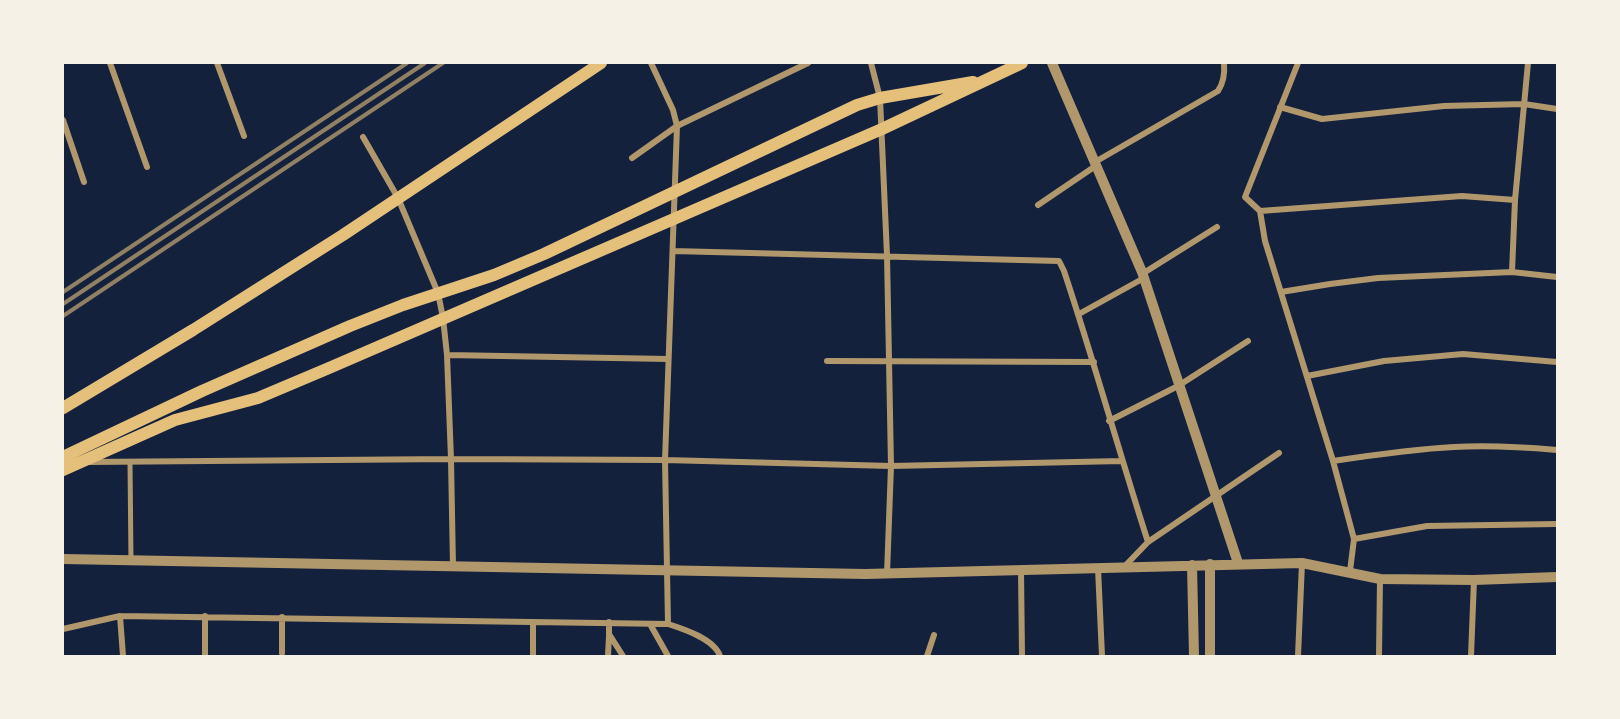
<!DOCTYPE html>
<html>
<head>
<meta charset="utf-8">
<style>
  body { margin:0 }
  #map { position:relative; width:1620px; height:719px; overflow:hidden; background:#14213d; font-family:"Source Sans 3",sans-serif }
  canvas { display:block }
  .frame { position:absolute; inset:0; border:64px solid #f6f1e7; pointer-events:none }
</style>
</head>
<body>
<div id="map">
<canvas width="1620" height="719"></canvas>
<div class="frame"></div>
</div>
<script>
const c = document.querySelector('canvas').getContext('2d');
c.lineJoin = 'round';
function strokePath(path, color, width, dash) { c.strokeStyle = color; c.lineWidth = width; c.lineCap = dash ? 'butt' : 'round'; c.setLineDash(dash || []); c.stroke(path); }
strokePath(new Path2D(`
  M 130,462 L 131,561`), '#b1986c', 5);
strokePath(new Path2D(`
  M 110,63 L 147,167
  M 217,63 L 244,136
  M 651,63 L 673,110 L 677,126 L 665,460 L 668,624
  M 871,63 L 880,98 L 887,255 L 891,466 L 887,574
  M 1298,63 L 1245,197 L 1260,211 L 1265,241 L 1333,461 L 1354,539 L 1350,571
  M 1280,107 L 1322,119 L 1444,106 L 1524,104 L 1557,109
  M 63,120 L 84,182
  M 363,137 L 398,198 L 438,293 L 443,318 L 447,355 L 451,459 L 453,567
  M 632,158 L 677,126 L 808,63
  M 1095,162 L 1218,91 C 1224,82 1225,74 1224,63
  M 1038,205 L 1097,165
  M 1260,211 L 1462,196 L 1515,200
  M 673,251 L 1059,261 L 1064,271 C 1094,361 1119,452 1148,542 L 1125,566
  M 1512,272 L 1515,200 L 1528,63
  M 1142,274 L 1217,227
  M 1281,292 L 1330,284 L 1378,278 L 1512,272 L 1557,277
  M 1079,314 L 1144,278
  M 447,355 L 668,359
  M 827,361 L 1094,362
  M 1307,376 L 1384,361 L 1463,354 L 1557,362
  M 1109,421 L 1178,386 L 1248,341
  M 1333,461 C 1373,455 1413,449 1454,447 C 1488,445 1523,447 1557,450
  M 88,462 L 451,459 L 665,460 L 891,466 L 1122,461
  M 1354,539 L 1427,526 L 1557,524
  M 1148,542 L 1279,453
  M 1098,568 L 1102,656
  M 1021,570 L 1022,656
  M 120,616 L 123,656
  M 205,616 L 205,656
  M 533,622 L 533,656
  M 609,622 L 609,634 L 623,656
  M 650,624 L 668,656
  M 63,629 L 120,616 L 668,624 C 684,629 714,639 720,656
  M 282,653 L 282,617
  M 608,656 L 609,636
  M 927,656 L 934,635
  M 1298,656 L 1302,563
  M 1379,656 L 1380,579
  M 1471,656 L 1474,580`), '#b1986c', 6);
strokePath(new Path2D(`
  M 1052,63 L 1142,272 L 1238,563
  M 63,559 L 865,574 L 1302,563 L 1380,579 L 1474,580 L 1557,577
  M 1192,565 L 1194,656
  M 1210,656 L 1210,564`), '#b1986c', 10);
strokePath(new Path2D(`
  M 63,408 L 193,330 L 343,235 L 601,63
  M 63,457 L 202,391 L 350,326 L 403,305 L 494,275 L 544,254 L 857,105 L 880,98 L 973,82
  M 63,470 L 175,420 L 258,398 L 329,368 L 882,129 L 1022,63`), '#e5c07b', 12);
strokePath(new Path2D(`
  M 63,292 L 407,63
  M 63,304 L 425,63
  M 63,316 L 443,63`), '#918062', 4);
</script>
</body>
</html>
